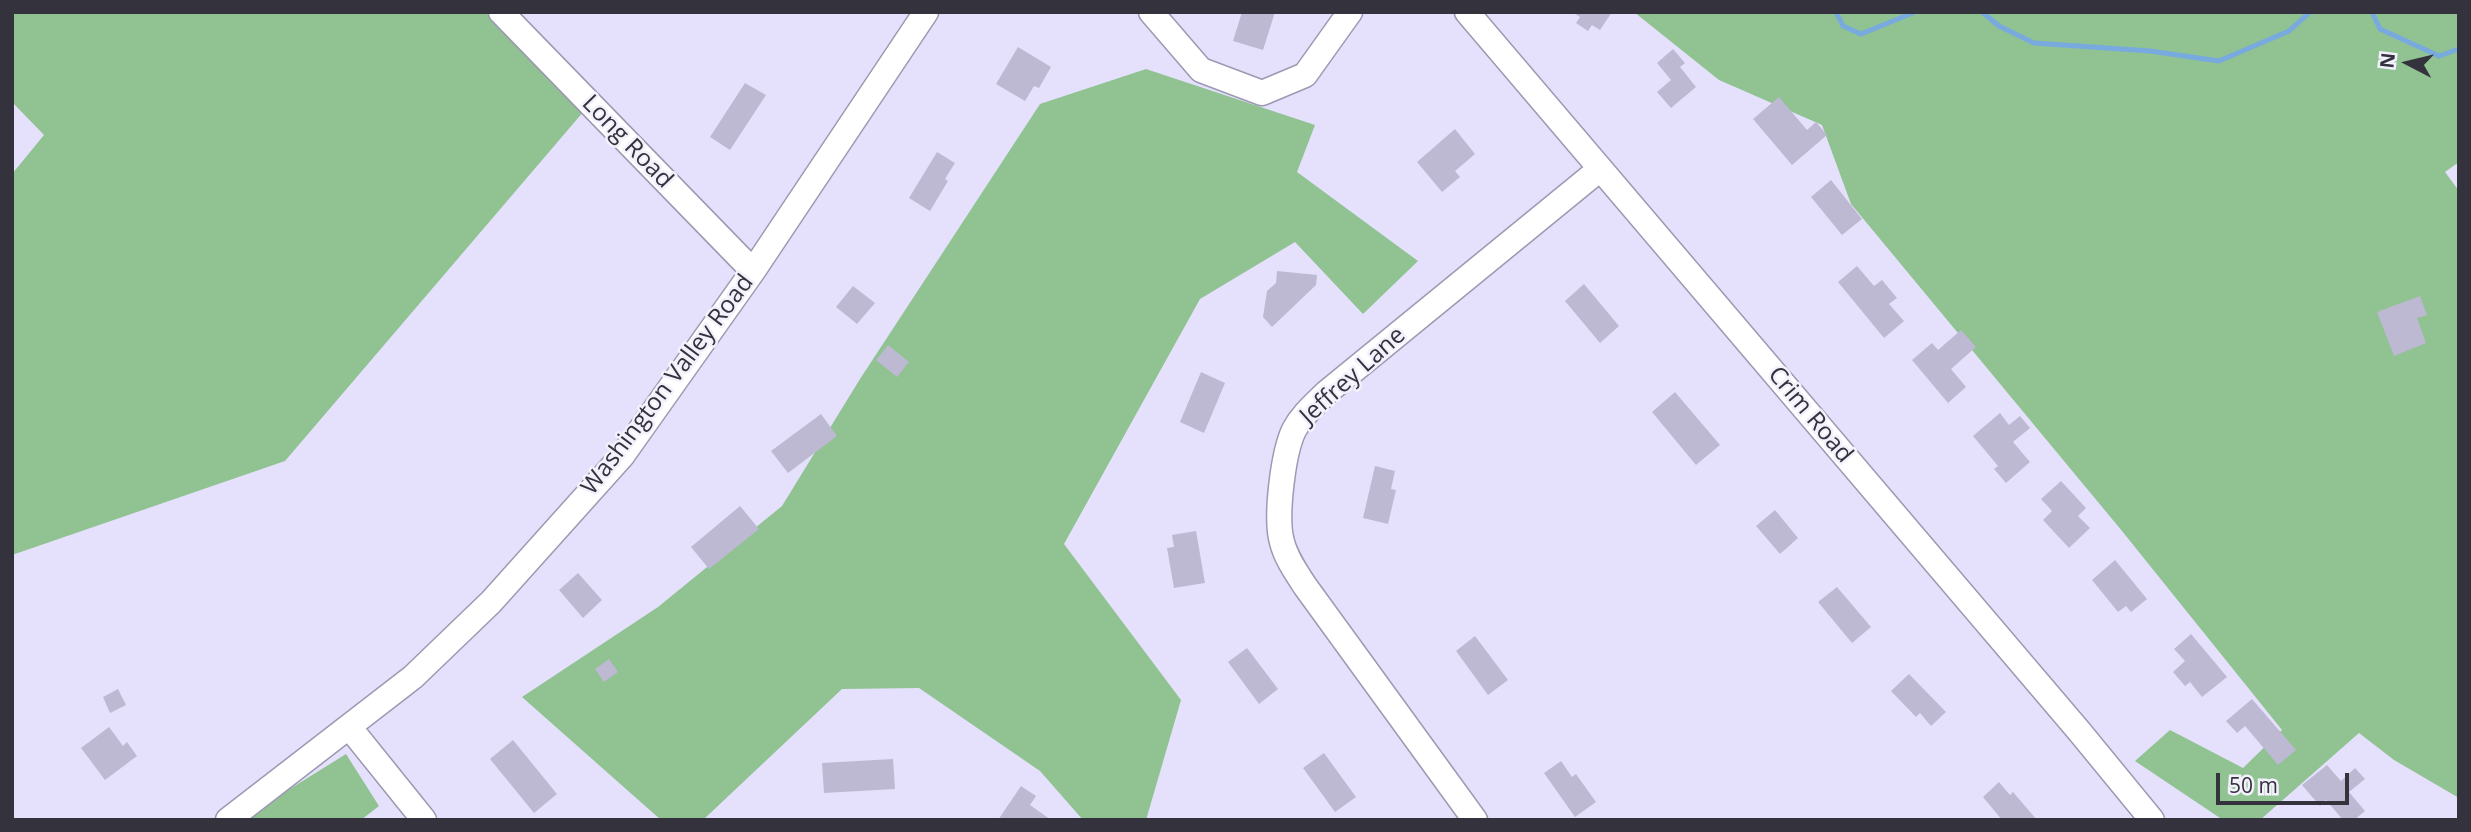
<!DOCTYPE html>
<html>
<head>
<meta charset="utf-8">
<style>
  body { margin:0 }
  #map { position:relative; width:2471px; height:832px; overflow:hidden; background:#e5e1fc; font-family:"Open Sans",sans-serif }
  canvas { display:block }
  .frame { position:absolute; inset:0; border:14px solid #34333d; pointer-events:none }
  .north { position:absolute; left:2373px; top:28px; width:70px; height:70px; -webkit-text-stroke:5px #f2f1fc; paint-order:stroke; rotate:277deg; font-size:19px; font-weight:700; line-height:28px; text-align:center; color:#34333d }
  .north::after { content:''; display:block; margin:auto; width:24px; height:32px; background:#34333d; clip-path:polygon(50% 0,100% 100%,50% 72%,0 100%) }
  .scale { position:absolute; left:2216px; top:773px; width:133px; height:32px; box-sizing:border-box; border:4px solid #34333d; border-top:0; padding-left:9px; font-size:21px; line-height:24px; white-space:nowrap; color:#34333d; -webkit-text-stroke:5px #f2f1fc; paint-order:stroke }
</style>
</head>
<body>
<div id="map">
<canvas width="2471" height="832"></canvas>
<div class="frame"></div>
<div class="north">N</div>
<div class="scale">50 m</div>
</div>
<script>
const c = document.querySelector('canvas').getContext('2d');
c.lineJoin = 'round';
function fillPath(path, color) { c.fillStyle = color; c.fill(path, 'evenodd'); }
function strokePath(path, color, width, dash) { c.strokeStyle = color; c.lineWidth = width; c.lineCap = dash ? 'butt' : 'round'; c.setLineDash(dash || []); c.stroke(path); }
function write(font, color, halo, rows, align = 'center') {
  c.font = font + ' "Open Sans",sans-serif'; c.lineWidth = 5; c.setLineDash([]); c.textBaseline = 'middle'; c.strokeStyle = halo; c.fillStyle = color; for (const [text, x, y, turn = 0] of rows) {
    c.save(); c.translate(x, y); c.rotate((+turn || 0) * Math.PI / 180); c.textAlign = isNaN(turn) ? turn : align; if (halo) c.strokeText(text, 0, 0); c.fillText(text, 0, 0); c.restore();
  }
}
fillPath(new Path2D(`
  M 12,12 L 501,12 L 590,104 L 285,461 L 12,555 L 12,174 L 44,135 L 12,102 Z
  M 1634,12 L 2459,12 L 2459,162 L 2445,172 L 2459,191 L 2459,798 L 2394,760 L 2359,733 L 2260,820 L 2223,820 L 2135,761 L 2170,730 L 2243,768 L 2282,730 L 2122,531 L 1851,204 L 1822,125 L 1719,80 Z
  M 1146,69 L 1315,125 L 1297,172 L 1418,261 L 1363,314 L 1295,242 L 1200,299 L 1064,544 L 1181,700 L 1146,820 L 1083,820 L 1040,771 L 919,688 L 842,689 L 703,820 L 661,820 L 522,697 L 658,607 L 782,506 L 860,379 L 1040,104 Z
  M 346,754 L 379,806 L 361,820 L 240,820 Z`), '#90c292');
strokePath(new Path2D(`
  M 1836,12 L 1843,26 L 1861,34 L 1915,12
  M 1982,12 L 1999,26 L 2034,43 L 2150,51 L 2219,61 L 2289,31 L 2310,12
  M 2372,12 L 2380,29 L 2439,56 L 2459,49`), '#78aadf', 5);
fillPath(new Path2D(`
  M 1242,12 L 1275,12 L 1263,50 L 1233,41 Z
  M 1572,12 L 1612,12 L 1600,30 L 1592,25 L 1588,31 L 1576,23 L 1580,17 Z
  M 1018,47 L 1051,67 L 1039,88 L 1034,86 L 1025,101 L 996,84 Z
  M 1673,49 L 1685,63 L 1680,67 L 1696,87 L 1671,108 L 1657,92 L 1671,80 L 1657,63 Z
  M 745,83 L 766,95 L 730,150 L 710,137 Z
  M 1779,97 L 1807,130 L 1816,122 L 1827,135 L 1792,165 L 1753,119 Z
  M 1455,129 L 1475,154 L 1455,171 L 1460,177 L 1442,192 L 1417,162 Z
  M 937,152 L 955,163 L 945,179 L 948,181 L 930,211 L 909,198 Z
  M 1831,180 L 1862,219 L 1842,235 L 1811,197 Z
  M 1857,266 L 1874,286 L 1882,280 L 1897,298 L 1889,304 L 1904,321 L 1884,338 L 1838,282 Z
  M 1277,271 L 1317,275 L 1316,285 L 1272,327 L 1263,317 L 1267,291 L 1276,283 Z
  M 1584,284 L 1619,326 L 1600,343 L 1565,301 Z
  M 853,286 L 875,303 L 857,324 L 836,307 Z
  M 2420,296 L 2427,315 L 2417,318 L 2426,343 L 2394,356 L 2377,312 Z
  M 1961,330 L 1976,347 L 1951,369 L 1966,387 L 1948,403 L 1912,360 L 1932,343 L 1938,350 Z
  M 888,345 L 909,362 L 897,377 L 876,360 Z
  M 1201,372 L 1225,383 L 1204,433 L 1180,422 Z
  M 1675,392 L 1720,445 L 1696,465 L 1652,412 Z
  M 2000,413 L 2009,425 L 2020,416 L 2030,428 L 2013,442 L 2030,462 L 2006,483 L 1994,469 L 1998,466 L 1973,436 Z
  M 821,414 L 837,436 L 788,473 L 771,451 Z
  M 1375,466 L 1395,471 L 1391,489 L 1396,490 L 1388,524 L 1363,518 Z
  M 2061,481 L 2086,508 L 2078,516 L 2090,528 L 2069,548 L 2043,520 L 2052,511 L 2041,499 Z
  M 740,506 L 759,529 L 709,569 L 691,547 Z
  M 1775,510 L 1798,538 L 1780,554 L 1756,526 Z
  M 1196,531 L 1205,583 L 1174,588 L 1167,548 L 1174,547 L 1172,535 Z
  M 2115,560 L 2147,599 L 2131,612 L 2126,606 L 2118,612 L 2092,580 Z
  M 578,573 L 602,600 L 583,618 L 559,590 Z
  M 1837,587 L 1871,627 L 1852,643 L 1818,602 Z
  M 2191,634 L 2227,677 L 2202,697 L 2190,682 L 2185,686 L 2173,672 L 2185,661 L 2174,649 Z
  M 1475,636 L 1508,680 L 1488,695 L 1456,651 Z
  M 1247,648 L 1278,689 L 1259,704 L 1228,662 Z
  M 609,659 L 618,672 L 604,682 L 595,669 Z
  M 1909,674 L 1946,712 L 1931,726 L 1920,713 L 1916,717 L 1891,691 Z
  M 118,689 L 126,705 L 110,713 L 103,697 Z
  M 2252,699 L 2296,750 L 2278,765 L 2245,726 L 2237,733 L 2226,721 Z
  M 109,727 L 123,746 L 127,742 L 137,756 L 105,780 L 81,748 Z
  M 513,740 L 557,794 L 534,813 L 490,759 Z
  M 1324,753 L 1356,797 L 1335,812 L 1303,768 Z
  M 893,759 L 895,789 L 824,793 L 822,763 Z
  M 1561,761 L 1572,777 L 1576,774 L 1596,802 L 1575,817 L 1544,773 Z
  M 2327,765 L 2341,781 L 2355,768 L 2365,779 L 2349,792 L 2365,811 L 2354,820 L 2343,820 L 2326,800 L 2320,806 L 2302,785 Z
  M 1999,782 L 2010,795 L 2013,792 L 2037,820 L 2002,820 L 1983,797 Z
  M 1021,786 L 1036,796 L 1030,805 L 1051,820 L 998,820 Z`), '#bdb9d3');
const minor = new Path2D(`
  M 501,12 L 753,271
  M 1151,12 L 1201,70 L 1262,93 L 1305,75 L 1350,12
  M 1467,12 L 2079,731 L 2152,820
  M 350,728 L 424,820
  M 228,820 L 413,677 L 491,602 L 622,456 L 753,271 L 926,12
  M 1475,820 L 1305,586 C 1296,572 1286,558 1282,542 C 1275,518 1283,453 1294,430 C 1302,415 1315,404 1326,393 L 1600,169`);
strokePath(minor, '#9d99b2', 27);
strokePath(minor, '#fff', 24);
write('24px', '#34333d', '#f2f1fc', [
  ["Long Road",627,142,46],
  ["Jeffrey Lane",1353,376,-42],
  ["Washington Valley Road",668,385,-53],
  ["Crim Road",1810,415,50]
]);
</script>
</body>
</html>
